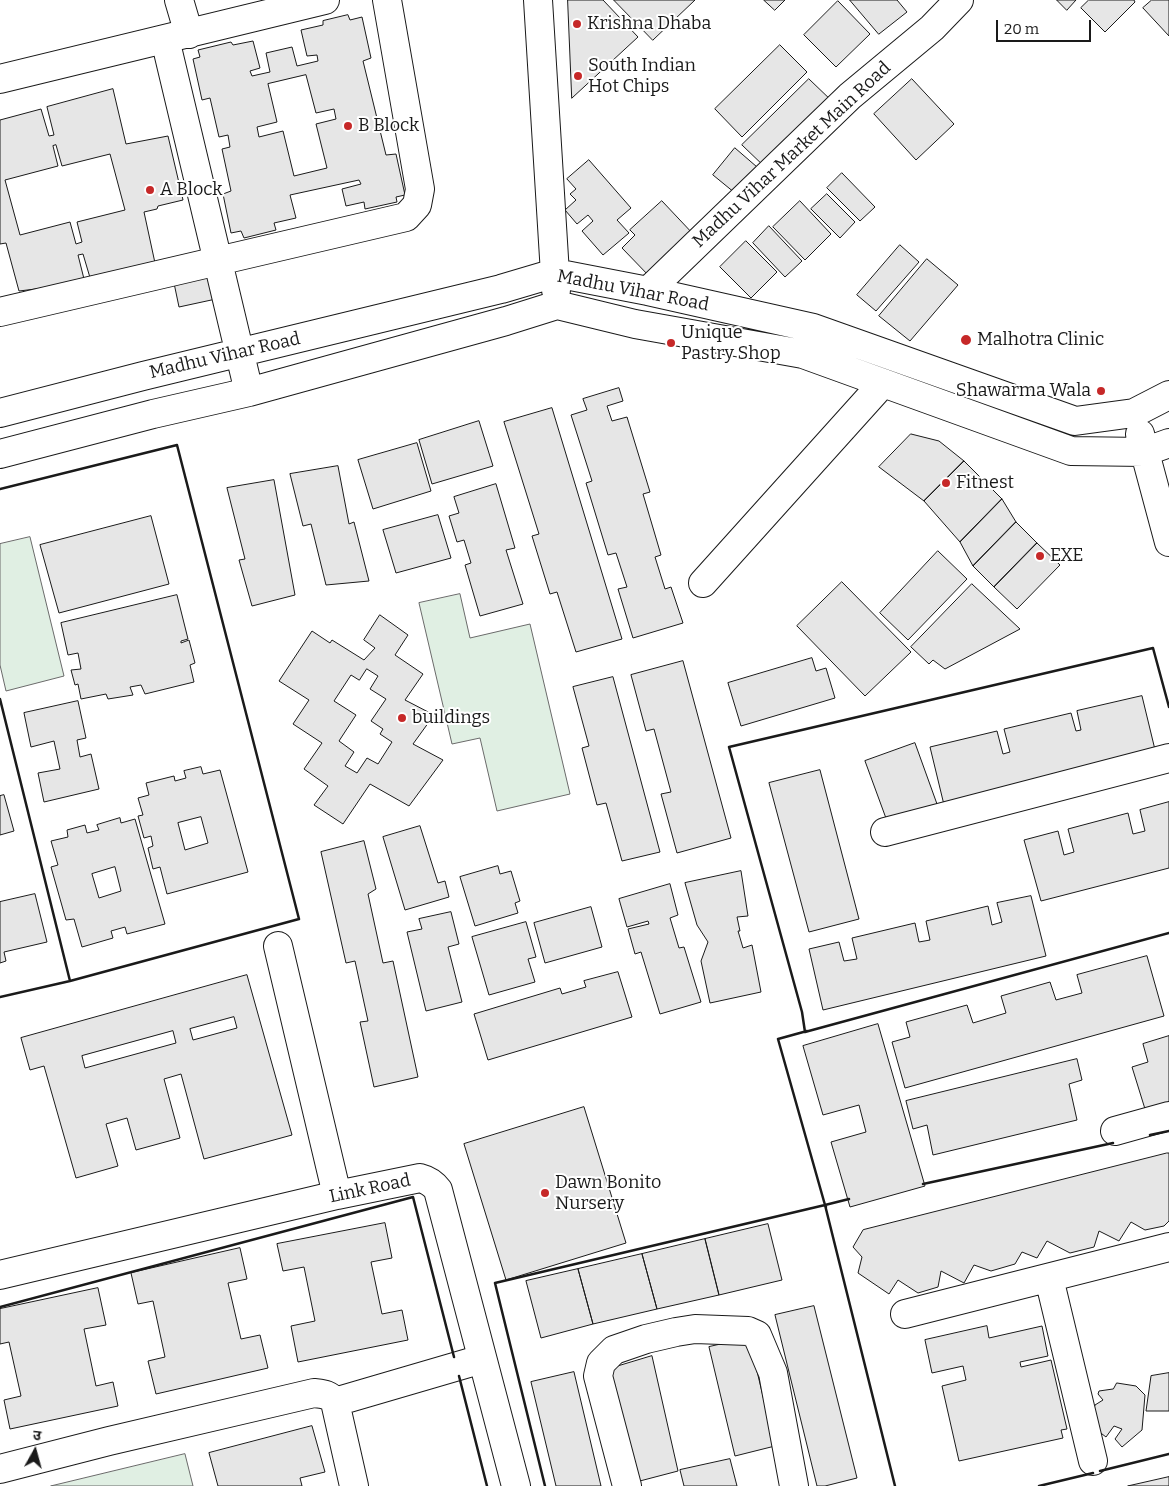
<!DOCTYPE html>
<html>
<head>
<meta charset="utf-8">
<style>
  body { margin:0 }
  #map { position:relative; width:1169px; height:1486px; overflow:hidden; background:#fff; font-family:Bitter,"Noto Sans Devanagari",serif }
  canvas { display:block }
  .north { position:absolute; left:10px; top:1426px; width:50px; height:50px; -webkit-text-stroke:4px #fff; paint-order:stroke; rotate:7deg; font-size:14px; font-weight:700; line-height:20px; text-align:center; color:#1a1a1a }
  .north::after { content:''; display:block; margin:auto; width:18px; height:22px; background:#1a1a1a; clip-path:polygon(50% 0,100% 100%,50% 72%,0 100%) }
  .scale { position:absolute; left:996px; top:20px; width:95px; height:22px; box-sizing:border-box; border:2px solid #1a1a1a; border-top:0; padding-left:6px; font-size:15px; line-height:18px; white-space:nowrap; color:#1a1a1a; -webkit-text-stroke:4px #fff; paint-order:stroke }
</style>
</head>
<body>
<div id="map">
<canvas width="1169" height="1486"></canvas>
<div class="north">उ</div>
<div class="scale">20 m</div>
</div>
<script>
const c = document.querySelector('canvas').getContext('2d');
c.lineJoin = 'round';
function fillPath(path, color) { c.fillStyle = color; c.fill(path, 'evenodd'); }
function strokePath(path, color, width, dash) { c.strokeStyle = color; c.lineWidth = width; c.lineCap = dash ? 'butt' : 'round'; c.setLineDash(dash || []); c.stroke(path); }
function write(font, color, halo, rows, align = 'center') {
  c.font = font + ' Bitter,serif'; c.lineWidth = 4; c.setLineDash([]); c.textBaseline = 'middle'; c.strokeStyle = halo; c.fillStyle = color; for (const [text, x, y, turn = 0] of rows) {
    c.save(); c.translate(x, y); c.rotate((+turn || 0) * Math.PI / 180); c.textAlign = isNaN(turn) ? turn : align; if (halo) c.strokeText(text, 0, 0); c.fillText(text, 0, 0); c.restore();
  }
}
const green = new Path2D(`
  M 30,537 L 64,676 L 6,691 L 0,665 L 0,544 Z
  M 460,594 L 470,638 L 530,624 L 570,794 L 497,811 L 480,738 L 452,744 L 419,603 Z
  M 185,1454 L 193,1486 L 51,1486 Z`);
fillPath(green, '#e0efe3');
strokePath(green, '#6a6a6a', 1);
const building = new Path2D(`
  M 568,0 L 603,0 L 638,37 L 572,98 Z
  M 614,0 L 695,0 L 653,40 Z
  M 764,0 L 785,0 L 775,10 Z
  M 850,0 L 897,0 L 907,12 L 879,34 Z
  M 1057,0 L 1076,0 L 1067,10 Z
  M 1089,0 L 1134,0 L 1135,2 L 1105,32 L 1081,8 Z
  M 1152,0 L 1169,0 L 1169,36 L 1143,8 Z
  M 838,1 L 870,34 L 836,67 L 804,35 Z
  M 348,15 L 350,20 L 362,17 L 371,58 L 363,61 L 386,155 L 396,154 L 405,195 L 396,197 L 397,202 L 365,209 L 364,202 L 346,206 L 342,189 L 361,184 L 359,180 L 290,195 L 296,218 L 274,223 L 276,230 L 244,238 L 241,231 L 231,233 L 223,194 L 231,191 L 222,149 L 230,147 L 228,135 L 219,137 L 210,98 L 202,100 L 193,59 L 200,57 L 198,50 L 231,42 L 233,45 L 253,41 L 260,68 L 250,71 L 252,76 L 270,72 L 266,53 L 292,47 L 297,66 L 318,61 L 317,55 L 307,56 L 301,30 L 323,25 L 323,21 ZM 306,75 L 316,113 L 334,109 L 336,119 L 316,124 L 327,168 L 294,176 L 283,131 L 259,137 L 257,127 L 277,122 L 268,84 Z
  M 780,45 L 807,72 L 742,137 L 715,109 Z
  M 809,79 L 834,103 L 767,169 L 742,145 Z
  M 912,79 L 954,124 L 916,160 L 874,114 Z
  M 113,89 L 126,144 L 168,136 L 183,200 L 158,206 L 157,209 L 144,212 L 155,263 L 91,281 L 83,254 L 78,255 L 85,283 L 19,291 L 6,243 L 0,244 L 0,120 L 41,109 L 49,136 L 54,135 L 47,107 ZM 56,145 L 62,166 L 110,154 L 125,210 L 77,222 L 82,242 L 76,244 L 70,222 L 20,235 L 5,180 L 58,166 L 53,146 Z
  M 735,148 L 757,167 L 735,193 L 713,175 Z
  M 589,160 L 631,208 L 617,220 L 629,233 L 603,255 L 582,231 L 593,221 L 588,215 L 577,224 L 565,210 L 576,200 L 570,194 L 576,189 L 567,179 Z
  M 842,173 L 875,207 L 860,221 L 827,188 Z
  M 827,194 L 855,222 L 840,238 L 811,209 Z
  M 662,201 L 695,236 L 651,278 L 622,248 L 635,235 L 630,230 Z
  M 800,201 L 831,234 L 805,260 L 773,227 Z
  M 769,226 L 802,261 L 785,277 L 753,243 Z
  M 746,241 L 777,272 L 751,298 L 720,267 Z
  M 900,245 L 919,262 L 876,311 L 857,295 Z
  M 927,259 L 958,285 L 910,341 L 879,316 Z
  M 211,274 L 216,299 L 179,307 L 174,283 Z
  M 619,388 L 623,401 L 607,406 L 612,421 L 627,417 L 650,492 L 643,494 L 661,555 L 655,557 L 665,589 L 671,587 L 683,623 L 633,638 L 618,589 L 627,587 L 616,553 L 608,555 L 586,483 L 592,481 L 571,415 L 587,410 L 583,399 Z
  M 552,408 L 622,639 L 576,652 L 557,592 L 550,594 L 532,536 L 539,534 L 504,422 Z
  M 479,421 L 493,466 L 432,484 L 419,440 Z
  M 911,434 L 939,441 L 964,461 L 924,501 L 879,467 Z
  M 417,443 L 431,491 L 373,509 L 358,460 Z
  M 964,461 L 1002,499 L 960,542 L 924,501 Z
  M 338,466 L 349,524 L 354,522 L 369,581 L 326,585 L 311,524 L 303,526 L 290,474 Z
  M 274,480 L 295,595 L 252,606 L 239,560 L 245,559 L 227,488 Z
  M 496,484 L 515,548 L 506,550 L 523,604 L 480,616 L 465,565 L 471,563 L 464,540 L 457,542 L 449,516 L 459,513 L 454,497 Z
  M 1002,499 L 1016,522 L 973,566 L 960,542 Z
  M 438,515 L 451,558 L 396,573 L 383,530 Z
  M 151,516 L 169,584 L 59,613 L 40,545 Z
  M 1016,522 L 1037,543 L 994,587 L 973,566 Z
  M 1037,543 L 1060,565 L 1017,609 L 994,587 Z
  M 938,551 L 967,579 L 908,640 L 880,613 Z
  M 842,582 L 911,652 L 865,696 L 797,626 Z
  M 972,584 L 1020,629 L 945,669 L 933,660 L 929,664 L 911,647 Z
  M 177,595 L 188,639 L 181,641 L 181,643 L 189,640 L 195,663 L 190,665 L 194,682 L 145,694 L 141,685 L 130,687 L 133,695 L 108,699 L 106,694 L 81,699 L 78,684 L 75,685 L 71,670 L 81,669 L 78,653 L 68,655 L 61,623 Z
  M 380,615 L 408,635 L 395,655 L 423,674 L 405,700 L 434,715 L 413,744 L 443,760 L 409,806 L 370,784 L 343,824 L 314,805 L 328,786 L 304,769 L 322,743 L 293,724 L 309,700 L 279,681 L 312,631 L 330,643 L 332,640 L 364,660 L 375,648 L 364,640 ZM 367,669 L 378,676 L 370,689 L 386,699 L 371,721 L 383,729 L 380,734 L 392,742 L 378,764 L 367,758 L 357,773 L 345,766 L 354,752 L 339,741 L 356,715 L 334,701 L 351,675 L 359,680 Z
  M 812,658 L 816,671 L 826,668 L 835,698 L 741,726 L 728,683 Z
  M 683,661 L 731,838 L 677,853 L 661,794 L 671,792 L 654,729 L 646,731 L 631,675 Z
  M 613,677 L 660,852 L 622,861 L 606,803 L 597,805 L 582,748 L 589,746 L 573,687 Z
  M 1142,696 L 1157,758 L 945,809 L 930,747 L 997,731 L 1003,754 L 1010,752 L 1004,729 L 1071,713 L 1076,731 L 1081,730 L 1077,711 Z
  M 78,701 L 86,738 L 77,740 L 80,757 L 91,754 L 99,789 L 44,802 L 38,773 L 60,769 L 54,741 L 31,747 L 24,713 Z
  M 915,743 L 937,804 L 887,821 L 865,761 Z
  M 201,767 L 203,774 L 220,770 L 248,872 L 167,894 L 160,867 L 153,869 L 148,848 L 153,846 L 151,836 L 144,838 L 138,816 L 143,815 L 138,798 L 149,795 L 146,783 L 174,776 L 175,781 L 186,778 L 184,771 ZM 201,817 L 208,843 L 185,850 L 178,823 Z
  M 820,770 L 859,919 L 809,932 L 769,783 Z
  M 4,795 L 14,831 L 0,835 L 0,796 Z
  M 1169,802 L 1169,868 L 1041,901 L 1024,840 L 1058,831 L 1064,855 L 1074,852 L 1068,829 L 1128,813 L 1133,834 L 1145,831 L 1140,810 Z
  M 120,818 L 121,823 L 135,819 L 165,924 L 127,934 L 125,927 L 111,931 L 113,938 L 82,947 L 74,919 L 66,920 L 51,867 L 58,865 L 51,841 L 68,837 L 67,830 L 85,825 L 87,833 L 99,830 L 97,825 ZM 115,867 L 121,891 L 99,898 L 92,874 Z
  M 420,826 L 438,883 L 445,881 L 449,897 L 405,910 L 383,837 Z
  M 364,841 L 376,889 L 368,894 L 383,963 L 393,961 L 418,1077 L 374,1087 L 360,1022 L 368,1021 L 355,961 L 346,963 L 321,852 Z
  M 498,866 L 500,874 L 511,871 L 520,901 L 515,903 L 518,913 L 475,926 L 460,877 Z
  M 741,871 L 748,916 L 737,917 L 740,931 L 738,931 L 743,948 L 752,945 L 761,992 L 710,1003 L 701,961 L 708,942 L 697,925 L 685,883 Z
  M 670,884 L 678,915 L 670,918 L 679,948 L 684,947 L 701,1002 L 660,1014 L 641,952 L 635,954 L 628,929 L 649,924 L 648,921 L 627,927 L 619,899 Z
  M 35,894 L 47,942 L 4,952 L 6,961 L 0,963 L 0,902 Z
  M 1031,896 L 1046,956 L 823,1010 L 809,949 L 839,942 L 844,961 L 857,959 L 852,938 L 915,923 L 919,942 L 930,940 L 926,921 L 988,906 L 992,925 L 1002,922 L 997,903 Z
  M 591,907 L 602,947 L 545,963 L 534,923 Z
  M 451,912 L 459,944 L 448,947 L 462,1002 L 426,1011 L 407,932 L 422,929 L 419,919 Z
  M 526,922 L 536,957 L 528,959 L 535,982 L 489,995 L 472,937 Z
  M 1147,956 L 1164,1016 L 905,1088 L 892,1042 L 910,1037 L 906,1022 L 967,1005 L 973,1023 L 1006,1013 L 1001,996 L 1050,982 L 1056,1000 L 1082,993 L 1077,975 Z
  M 618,972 L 632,1017 L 488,1060 L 474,1014 L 560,988 L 562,994 L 586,987 L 584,981 Z
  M 247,975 L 292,1135 L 204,1159 L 181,1074 L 164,1079 L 180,1138 L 136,1150 L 127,1118 L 106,1124 L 118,1166 L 76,1178 L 44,1066 L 30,1070 L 21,1038 ZM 234,1017 L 237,1028 L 193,1040 L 190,1029 ZM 173,1031 L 176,1043 L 85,1068 L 82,1056 Z
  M 878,1024 L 925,1186 L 850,1207 L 831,1142 L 866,1132 L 859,1105 L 823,1115 L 803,1046 Z
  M 1169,1036 L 1169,1102 L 1145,1109 L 1132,1067 L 1148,1062 L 1143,1044 Z
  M 1077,1059 L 1082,1080 L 1069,1084 L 1077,1120 L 933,1155 L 927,1125 L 913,1129 L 906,1101 Z
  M 584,1107 L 626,1243 L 506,1280 L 464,1144 Z
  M 1167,1153 L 1169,1153 L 1169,1221 L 1164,1226 L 1145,1230 L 1131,1222 L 1119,1241 L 1099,1231 L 1094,1247 L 1070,1253 L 1047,1241 L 1037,1258 L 1022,1252 L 1015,1264 L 991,1271 L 974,1265 L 964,1283 L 941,1271 L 938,1287 L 918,1293 L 898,1280 L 889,1294 L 858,1273 L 862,1257 L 853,1247 L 863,1230 Z
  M 385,1223 L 392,1258 L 371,1262 L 382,1314 L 402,1310 L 408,1340 L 298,1362 L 291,1326 L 315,1321 L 304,1267 L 283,1271 L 277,1244 Z
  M 768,1224 L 782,1280 L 719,1295 L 705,1239 Z
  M 705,1239 L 719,1295 L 657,1309 L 642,1254 Z
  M 240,1248 L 247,1279 L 228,1283 L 241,1339 L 260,1335 L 268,1368 L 156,1394 L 148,1361 L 165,1357 L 153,1301 L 138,1304 L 131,1273 Z
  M 642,1254 L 657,1309 L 593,1324 L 578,1269 Z
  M 578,1269 L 593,1324 L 541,1338 L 526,1281 Z
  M 98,1288 L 106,1325 L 84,1329 L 96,1386 L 113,1382 L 118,1406 L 10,1429 L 4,1400 L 21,1396 L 9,1342 L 0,1344 L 0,1309 Z
  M 814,1306 L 857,1478 L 825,1486 L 817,1486 L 775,1315 Z
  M 987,1326 L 989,1338 L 1042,1326 L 1048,1356 L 1020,1362 L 1021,1367 L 1051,1360 L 1067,1429 L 1061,1430 L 1063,1438 L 959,1461 L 942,1386 L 966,1380 L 963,1366 L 932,1373 L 925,1340 Z
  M 749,1338 L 775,1446 L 735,1456 L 709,1347 Z
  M 652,1356 L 678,1471 L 636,1482 L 609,1369 Z
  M 574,1372 L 601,1486 L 556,1486 L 531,1382 Z
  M 1169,1373 L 1169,1411 L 1146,1411 L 1151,1376 Z
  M 1117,1383 L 1136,1386 L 1145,1395 L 1142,1430 L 1122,1447 L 1115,1439 L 1122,1429 L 1114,1426 L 1106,1437 L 1089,1424 L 1095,1405 L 1103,1400 L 1098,1394 L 1099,1391 L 1113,1389 Z
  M 312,1426 L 325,1472 L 300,1478 L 302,1486 L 218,1486 L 209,1453 Z
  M 730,1459 L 737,1486 L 684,1486 L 680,1470 Z
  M 1169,1477 L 1169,1486 L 1128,1486 Z`);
fillPath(building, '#e6e6e6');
strokePath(building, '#1a1a1a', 1);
const minor = new Path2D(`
  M 179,0 L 189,34
  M 538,0 L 556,290
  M 165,39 L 249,392
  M 0,79 L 325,0
  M 648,291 L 850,96 L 932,28 L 959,0
  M 0,312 L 406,217 L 417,205 L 420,189 L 387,0
  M 0,413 L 143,376 L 501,289 L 555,273 L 648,291 L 813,328 L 1075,421 L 1134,413 L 1169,395
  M 1140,434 L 1169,542
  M 0,454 L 153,414 L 249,392 L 506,321 L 557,305 L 635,324 L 803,354 L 1071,451 L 1144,452 L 1169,443
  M 703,583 L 883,383
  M 885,832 L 1169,758
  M 278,946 L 337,1195
  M 1115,1131 L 1169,1116
  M 0,1275 L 337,1195 L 420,1178 C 428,1180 433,1183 438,1190 L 516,1486
  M 1049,1278 L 1093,1461
  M 905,1314 L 1169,1247
  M 335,1402 L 482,1359
  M 0,1469 L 109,1441 L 314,1393 C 323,1394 329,1394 335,1402 L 354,1486
  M 627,1486 L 598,1376 L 601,1363 L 614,1350 L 646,1339 L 676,1332 L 695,1329 L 748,1331 L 757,1335 L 773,1373 L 794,1486`);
strokePath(minor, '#1a1a1a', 30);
strokePath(minor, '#fff', 28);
strokePath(new Path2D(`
  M 0,489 L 177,445 L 299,919 L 70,981 L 0,699
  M 1169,707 L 1153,648 L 729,747 L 802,1012 L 805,1032 L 1169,933
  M 0,997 L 70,981
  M 807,1031 L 778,1039 L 825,1205 L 895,1486
  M 1150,1135 L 1169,1131
  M 923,1184 L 1113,1143
  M 825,1205 L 849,1199
  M 0,1307 L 413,1197 L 454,1357
  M 459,1376 L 487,1486
  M 1100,1471 L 1169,1454
  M 545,1486 L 495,1283 L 825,1205 L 826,1207
  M 1039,1486 L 1093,1473`), '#1a1a1a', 2.5);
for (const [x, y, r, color] of [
  [577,24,5,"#c62828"],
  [578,76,5,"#c62828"],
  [348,126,5,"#c62828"],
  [150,190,5,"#c62828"],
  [966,340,6,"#c62828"],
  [671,343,5,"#c62828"],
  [1101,391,5,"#c62828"],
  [946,483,5,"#c62828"],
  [1040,556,5,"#c62828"],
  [402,718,5,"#c62828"],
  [545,1193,5,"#c62828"]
]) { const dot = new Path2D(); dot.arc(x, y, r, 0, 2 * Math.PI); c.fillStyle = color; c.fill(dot); strokePath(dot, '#fff', 2); }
write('18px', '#1a1a1a', '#fff', [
  ["Krishna Dhaba",587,24],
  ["South Indian",588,66],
  ["Hot Chips",588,87],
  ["B Block",358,126],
  ["A Block",160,190],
  ["Unique",681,333],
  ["Pastry Shop",681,354],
  ["Malhotra Clinic",977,340],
  ["Shawarma Wala",1091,391,"right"],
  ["Fitnest",956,483],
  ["EXE",1050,556],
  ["buildings",412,718],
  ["Dawn Bonito",555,1183],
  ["Nursery",555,1204]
], 'left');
write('18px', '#1a1a1a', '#fff', [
  ["Madhu Vihar Market Main Road",792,155,-43],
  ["Madhu Vihar Road",633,291,11],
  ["Madhu Vihar Road",225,356,-13],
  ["Link Road",370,1189,-12]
]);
</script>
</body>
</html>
